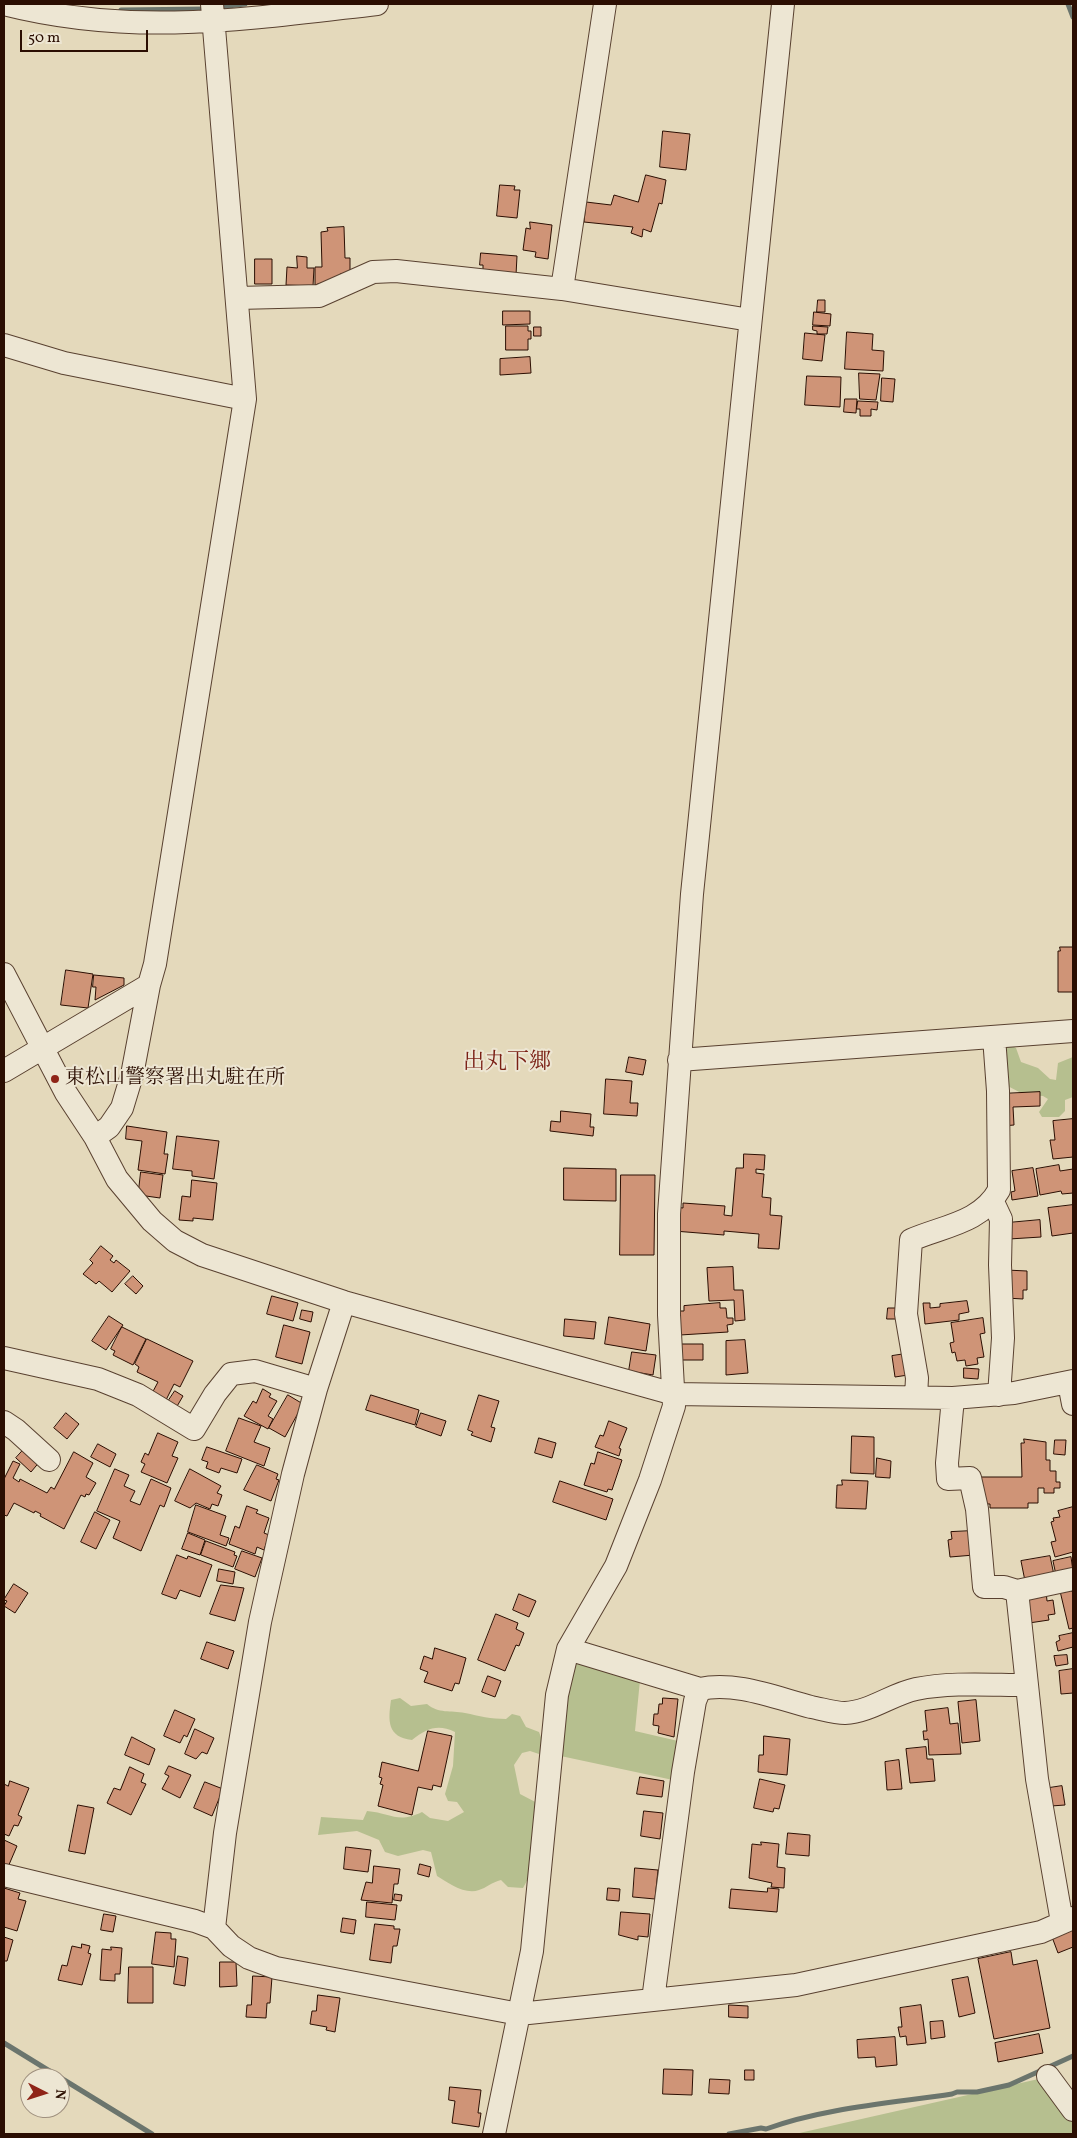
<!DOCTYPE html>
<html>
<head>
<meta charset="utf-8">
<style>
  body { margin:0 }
  #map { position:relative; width:1077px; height:2138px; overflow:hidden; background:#e4d9bb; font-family:Vollkorn,serif }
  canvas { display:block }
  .frame { position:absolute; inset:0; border:5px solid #2b0e02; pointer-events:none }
  .north { position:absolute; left:20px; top:2068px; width:50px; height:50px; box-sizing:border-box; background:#ede6d3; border:1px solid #9f907f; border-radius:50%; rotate:95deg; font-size:14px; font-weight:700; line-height:20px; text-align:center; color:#2b0e02 }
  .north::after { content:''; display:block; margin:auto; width:18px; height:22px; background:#8f2418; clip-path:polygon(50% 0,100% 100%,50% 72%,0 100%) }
  .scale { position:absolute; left:20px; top:30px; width:128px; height:22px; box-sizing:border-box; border:2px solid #2b0e02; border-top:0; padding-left:6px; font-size:15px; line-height:18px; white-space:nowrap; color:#2b0e02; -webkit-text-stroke:4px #ede6d3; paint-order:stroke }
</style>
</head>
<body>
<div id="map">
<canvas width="1077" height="2138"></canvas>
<div class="frame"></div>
<div class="north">N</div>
<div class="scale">50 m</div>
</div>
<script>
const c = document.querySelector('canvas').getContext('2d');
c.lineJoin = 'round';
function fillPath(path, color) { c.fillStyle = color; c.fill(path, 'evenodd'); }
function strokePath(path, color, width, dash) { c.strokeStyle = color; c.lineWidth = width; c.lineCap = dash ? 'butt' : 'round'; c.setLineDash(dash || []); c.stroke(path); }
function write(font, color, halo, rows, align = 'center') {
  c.font = font + ' Vollkorn,"Noto Serif JP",serif'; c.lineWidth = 4; c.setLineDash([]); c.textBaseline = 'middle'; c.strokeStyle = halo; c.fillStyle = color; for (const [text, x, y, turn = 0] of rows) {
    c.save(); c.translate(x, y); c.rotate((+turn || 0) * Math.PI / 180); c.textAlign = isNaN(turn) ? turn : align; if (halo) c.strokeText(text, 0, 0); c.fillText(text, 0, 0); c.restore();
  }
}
fillPath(new Path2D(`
  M 998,1039 L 1016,1048 L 1021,1062 L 1038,1068 L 1050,1079 L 1056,1080 L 1058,1063 L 1073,1057 L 1073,1097 L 1065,1100 L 1065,1111 L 1059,1117 L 1042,1117 L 1039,1112 L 1048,1099 L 1043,1096 L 1025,1095 L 1000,1082 Z
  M 571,1661 L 640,1680 L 635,1731 L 678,1741 L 673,1780 L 556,1755 Z
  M 400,1698 L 411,1706 L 427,1704 C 439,1714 450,1710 465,1713 C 479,1716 491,1719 506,1719 L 512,1714 L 520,1716 L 526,1727 L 539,1732 L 543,1743 L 539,1754 L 530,1751 L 522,1753 L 514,1765 L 520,1794 L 541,1805 L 530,1859 L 529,1877 L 523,1888 L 508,1887 L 501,1880 C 492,1882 486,1888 479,1890 C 465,1895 448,1883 437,1876 L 431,1852 L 423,1850 L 398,1856 L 385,1852 L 379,1840 L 357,1831 L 318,1835 L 321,1817 L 363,1820 L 367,1811 C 391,1813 398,1824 422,1812 L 430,1818 L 448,1821 L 464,1812 L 457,1802 L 448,1801 L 445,1794 L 453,1766 L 455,1732 C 438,1724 427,1728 412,1740 C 387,1737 388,1721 391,1700 Z
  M 1043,2078 L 1073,2120 L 1073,2134 L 795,2134 Z`), '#b6bf8f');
strokePath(new Path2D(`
  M 1068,4 L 1073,17
  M 219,7 L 245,4
  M 121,10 L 208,9
  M 4,2043 L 152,2134
  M 729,2134 L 761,2128 L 766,2129 C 823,2108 892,2103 952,2094 L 957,2092 L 977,2092 L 1009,2085 L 1073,2056`), '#6b756d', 5);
const building = new Path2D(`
  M 663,131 L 690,134 L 686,170 L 660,167 Z
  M 646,175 L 666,180 L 662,204 L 659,203 L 651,232 L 643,229 L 642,237 L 631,233 L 633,227 L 584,222 L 586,202 L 611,205 L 614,195 L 638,202 Z
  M 500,185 L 515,186 L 514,190 L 520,190 L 517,218 L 497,216 Z
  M 530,222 L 552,225 L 548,259 L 535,257 L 536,252 L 523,250 L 526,228 L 530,229 Z
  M 344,227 L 345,258 L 350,258 L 350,273 L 340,274 L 340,277 L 315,285 L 315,267 L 322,267 L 321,232 L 328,231 L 327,228 Z
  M 481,253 L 517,256 L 516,275 L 483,272 L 483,265 L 480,265 Z
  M 297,256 L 307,257 L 307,268 L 314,268 L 313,286 L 286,285 L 287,267 L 297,268 Z
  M 255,259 L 272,259 L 272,284 L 255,284 Z
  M 818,300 L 825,300 L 825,312 L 817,312 Z
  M 503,311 L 530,311 L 530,324 L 503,325 Z
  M 814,312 L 831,314 L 830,326 L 813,325 Z
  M 506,326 L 528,326 L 528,331 L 531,331 L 531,339 L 528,339 L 528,350 L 506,350 Z
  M 813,326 L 828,327 L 827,334 L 817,334 L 817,331 L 813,330 Z
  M 534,327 L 541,327 L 541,336 L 534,336 Z
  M 847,332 L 873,334 L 872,350 L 884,351 L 883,371 L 845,369 Z
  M 805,333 L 825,335 L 822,361 L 803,359 Z
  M 530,357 L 531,373 L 500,375 L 500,359 Z
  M 859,373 L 880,374 L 876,400 L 860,399 Z
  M 807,376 L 841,377 L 840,407 L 805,405 Z
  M 882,378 L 895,379 L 893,402 L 881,401 Z
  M 845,399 L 857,399 L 856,413 L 844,412 Z
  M 858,401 L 878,402 L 877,410 L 871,409 L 871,416 L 860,416 L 860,409 L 857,409 Z
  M 1060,947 L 1073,947 L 1073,992 L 1058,992 L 1058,951 L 1060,951 Z
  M 66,970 L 93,974 L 88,1008 L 61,1005 Z
  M 94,975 L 124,978 L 124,985 L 95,1000 L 96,987 L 93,987 Z
  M 629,1057 L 646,1060 L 643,1075 L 626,1072 Z
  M 606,1079 L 632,1081 L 630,1103 L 638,1103 L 637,1116 L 604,1114 Z
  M 1040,1092 L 1040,1106 L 1013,1107 L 1014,1125 L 1002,1126 L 1000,1094 Z
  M 561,1111 L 591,1114 L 590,1127 L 594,1127 L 593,1136 L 550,1131 L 551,1121 L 560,1122 Z
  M 1073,1119 L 1073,1157 L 1053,1159 L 1050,1140 L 1055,1140 L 1053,1121 Z
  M 127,1126 L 167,1132 L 164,1154 L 168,1154 L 165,1174 L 138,1170 L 142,1141 L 126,1139 Z
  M 177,1136 L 219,1141 L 214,1179 L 192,1176 L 192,1171 L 173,1169 Z
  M 744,1154 L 765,1155 L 764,1170 L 756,1169 L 756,1173 L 764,1174 L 762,1197 L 771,1198 L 770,1215 L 782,1216 L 779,1249 L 758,1248 L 759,1234 L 724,1231 L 724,1235 L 674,1231 L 675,1207 L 683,1208 L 683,1203 L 725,1206 L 724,1215 L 732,1216 L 736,1168 L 743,1168 Z
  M 1059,1165 L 1060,1171 L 1073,1169 L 1073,1193 L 1062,1194 L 1061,1191 L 1040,1195 L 1036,1169 Z
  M 564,1168 L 616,1169 L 616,1201 L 564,1200 Z
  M 1033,1168 L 1038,1196 L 1012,1200 L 1011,1192 L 1015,1191 L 1012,1171 Z
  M 141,1172 L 163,1175 L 160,1198 L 146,1196 L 139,1189 Z
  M 621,1175 L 655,1175 L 654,1255 L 620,1255 Z
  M 192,1180 L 217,1183 L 213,1220 L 193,1218 L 193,1221 L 179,1220 L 182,1196 L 190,1197 Z
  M 1073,1205 L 1073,1233 L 1052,1236 L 1048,1208 Z
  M 1040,1220 L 1041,1237 L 1009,1239 L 1007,1223 Z
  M 101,1246 L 113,1256 L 110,1260 L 114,1263 L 116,1260 L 130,1271 L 112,1292 L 99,1281 L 96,1284 L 83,1274 L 93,1263 L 90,1260 Z
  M 733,1267 L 734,1290 L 743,1290 L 745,1320 L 735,1321 L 734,1300 L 709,1301 L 707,1268 Z
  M 1006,1270 L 1027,1271 L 1027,1290 L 1023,1290 L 1023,1299 L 1006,1298 Z
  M 133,1276 L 143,1286 L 136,1294 L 125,1284 Z
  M 272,1296 L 298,1303 L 293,1321 L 267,1314 Z
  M 967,1301 L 969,1312 L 959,1314 L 959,1320 L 925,1324 L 923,1303 L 930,1303 L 930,1308 L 940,1307 L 940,1304 Z
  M 720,1303 L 720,1308 L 726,1308 L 727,1318 L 733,1318 L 733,1324 L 727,1325 L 728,1332 L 680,1335 L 678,1311 L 684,1311 L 684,1306 Z
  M 888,1308 L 899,1308 L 899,1319 L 887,1319 Z
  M 302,1310 L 313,1312 L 311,1322 L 300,1319 Z
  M 109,1316 L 123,1325 L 106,1350 L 92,1341 Z
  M 609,1317 L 650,1324 L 646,1351 L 605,1344 Z
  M 983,1318 L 985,1333 L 980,1334 L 984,1357 L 977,1358 L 978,1364 L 966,1366 L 965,1360 L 957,1361 L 955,1352 L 952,1353 L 950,1343 L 954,1342 L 951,1323 Z
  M 565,1319 L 596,1322 L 594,1339 L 564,1336 Z
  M 284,1325 L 310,1332 L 302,1364 L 276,1357 Z
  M 122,1327 L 146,1339 L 133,1365 L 113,1355 L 115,1351 L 111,1349 Z
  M 147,1339 L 193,1361 L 180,1387 L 174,1384 L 164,1404 L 150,1397 L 158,1382 L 137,1372 L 139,1367 L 135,1364 Z
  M 745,1340 L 748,1373 L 726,1375 L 726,1341 Z
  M 680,1344 L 703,1344 L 703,1360 L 681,1360 Z
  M 632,1352 L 656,1355 L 653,1375 L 629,1371 Z
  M 905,1354 L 908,1375 L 895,1377 L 892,1356 Z
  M 964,1368 L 979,1369 L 978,1379 L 964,1378 Z
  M 263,1389 L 271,1394 L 269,1397 L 277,1401 L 268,1416 L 273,1419 L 268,1429 L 244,1416 L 253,1401 L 256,1403 Z
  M 175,1391 L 183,1396 L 176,1408 L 167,1403 Z
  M 288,1395 L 303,1404 L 285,1437 L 269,1428 Z
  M 371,1395 L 419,1410 L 415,1425 L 366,1410 Z
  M 479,1395 L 499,1401 L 491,1427 L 495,1428 L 491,1442 L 471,1435 L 473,1432 L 468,1430 Z
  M 66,1413 L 79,1424 L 67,1439 L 54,1428 Z
  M 421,1413 L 446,1421 L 441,1436 L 416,1427 Z
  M 239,1418 L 261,1426 L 254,1442 L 270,1448 L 264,1466 L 226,1451 Z
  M 609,1421 L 627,1428 L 619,1448 L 621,1449 L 619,1456 L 595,1447 L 600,1435 L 603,1436 Z
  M 158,1433 L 178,1442 L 172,1456 L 178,1458 L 167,1483 L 141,1472 L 145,1464 L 141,1462 L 145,1453 L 148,1455 Z
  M 852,1436 L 874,1437 L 874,1474 L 851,1473 Z
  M 539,1438 L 556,1443 L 552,1458 L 535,1453 Z
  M 1024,1439 L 1046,1442 L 1046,1460 L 1050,1460 L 1050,1471 L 1056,1471 L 1056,1482 L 1060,1482 L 1060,1488 L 1054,1488 L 1054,1493 L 1044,1493 L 1044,1488 L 1038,1488 L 1038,1503 L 1028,1503 L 1028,1508 L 990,1508 L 990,1504 L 986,1504 L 977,1477 L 1022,1477 L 1021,1443 L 1024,1443 Z
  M 1055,1440 L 1066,1440 L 1065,1455 L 1054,1454 Z
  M 98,1444 L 116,1454 L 110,1467 L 91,1457 Z
  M 26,1447 L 41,1460 L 31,1472 L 16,1458 Z
  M 207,1447 L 242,1459 L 237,1473 L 221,1468 L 219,1473 L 206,1468 L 208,1462 L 202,1460 Z
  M 74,1452 L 93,1463 L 86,1477 L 96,1483 L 89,1495 L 86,1494 L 85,1497 L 81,1495 L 64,1529 L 40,1516 L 41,1514 L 35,1511 L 34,1513 L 14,1503 L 7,1516 L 4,1515 L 4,1479 L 13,1461 L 20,1464 L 13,1478 L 19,1482 L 20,1479 L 47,1493 L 51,1487 L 54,1489 Z
  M 598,1452 L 622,1460 L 612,1490 L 608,1489 L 607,1492 L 584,1485 L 591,1463 L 594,1464 Z
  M 877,1458 L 891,1461 L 890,1478 L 876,1477 Z
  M 257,1465 L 278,1474 L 276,1479 L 279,1480 L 271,1501 L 244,1490 Z
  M 115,1469 L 129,1475 L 124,1486 L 135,1491 L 130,1501 L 140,1505 L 151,1479 L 171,1488 L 164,1507 L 160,1505 L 141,1551 L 113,1538 L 120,1521 L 97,1511 Z
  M 190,1469 L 221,1486 L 217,1493 L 222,1495 L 218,1506 L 212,1504 L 210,1509 L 196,1503 L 190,1508 L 175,1501 Z
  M 842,1480 L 868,1481 L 866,1509 L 836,1508 L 837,1485 L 842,1485 Z
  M 560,1481 L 613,1499 L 606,1520 L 553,1502 Z
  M 196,1505 L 226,1516 L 220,1535 L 229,1538 L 226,1546 L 188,1532 Z
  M 247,1506 L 258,1510 L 256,1513 L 269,1518 L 264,1533 L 269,1535 L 264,1550 L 257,1547 L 255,1554 L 229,1544 L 235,1526 L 239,1528 Z
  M 1073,1507 L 1073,1552 L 1055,1557 L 1051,1542 L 1056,1541 L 1051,1522 L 1054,1521 L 1053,1518 L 1060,1517 L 1058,1511 Z
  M 95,1512 L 110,1520 L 96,1549 L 81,1542 Z
  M 972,1531 L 974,1555 L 950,1557 L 948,1540 L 952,1539 L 951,1532 Z
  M 188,1533 L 205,1540 L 200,1555 L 182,1549 Z
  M 206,1541 L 235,1552 L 234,1555 L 237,1556 L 233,1567 L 201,1555 Z
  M 242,1551 L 262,1558 L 255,1577 L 235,1569 Z
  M 177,1555 L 187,1559 L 188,1556 L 212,1565 L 200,1597 L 180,1590 L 176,1599 L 162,1594 Z
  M 1050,1556 L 1054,1575 L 1025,1581 L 1021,1561 Z
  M 1071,1557 L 1073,1571 L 1056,1575 L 1053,1561 Z
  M 219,1569 L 235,1572 L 233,1584 L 217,1581 Z
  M 14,1584 L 28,1593 L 15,1613 L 4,1606 L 7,1601 L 4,1600 Z
  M 221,1585 L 244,1588 L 235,1621 L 210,1614 Z
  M 1071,1588 L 1071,1591 L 1073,1591 L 1073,1628 L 1069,1629 L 1060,1591 Z
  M 1046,1591 L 1047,1601 L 1053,1600 L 1055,1614 L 1048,1615 L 1049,1620 L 1029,1623 L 1026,1599 Z
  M 519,1594 L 536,1601 L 529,1617 L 513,1610 Z
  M 496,1614 L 518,1623 L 516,1629 L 524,1633 L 519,1646 L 516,1645 L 505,1671 L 478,1660 Z
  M 1073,1633 L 1073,1647 L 1058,1651 L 1056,1642 L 1060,1640 L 1059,1636 Z
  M 207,1642 L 234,1651 L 228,1669 L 201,1659 Z
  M 435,1648 L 466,1658 L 459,1684 L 455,1683 L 452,1691 L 424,1682 L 428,1672 L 420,1669 L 424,1656 L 432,1659 Z
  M 1067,1655 L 1068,1664 L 1056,1666 L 1054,1656 Z
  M 1073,1669 L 1073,1693 L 1061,1694 L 1059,1671 Z
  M 488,1676 L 501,1681 L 495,1697 L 482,1692 Z
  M 663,1698 L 678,1699 L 674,1737 L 658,1733 L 659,1726 L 653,1725 L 654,1714 L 658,1714 L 659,1704 L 662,1704 Z
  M 976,1700 L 980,1741 L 962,1743 L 958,1702 Z
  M 948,1708 L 950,1724 L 958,1723 L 961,1754 L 929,1755 L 928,1739 L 924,1740 L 923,1731 L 927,1731 L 925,1711 Z
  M 175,1710 L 195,1719 L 187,1737 L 184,1735 L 180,1743 L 164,1736 Z
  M 195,1729 L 214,1738 L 207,1754 L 202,1752 L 196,1759 L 185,1754 Z
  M 428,1731 L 452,1736 L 441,1787 L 433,1785 L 432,1790 L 418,1787 L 412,1815 L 378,1806 L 383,1785 L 380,1784 L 382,1778 L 379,1777 L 382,1762 L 418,1771 Z
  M 764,1736 L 790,1739 L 787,1775 L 758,1772 L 759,1755 L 763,1755 Z
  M 132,1737 L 155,1749 L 149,1765 L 125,1755 Z
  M 926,1747 L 927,1759 L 933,1759 L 935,1781 L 910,1783 L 906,1749 Z
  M 899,1760 L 902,1789 L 887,1790 L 885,1762 Z
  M 169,1766 L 191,1775 L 180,1798 L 162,1789 L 169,1776 L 165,1774 Z
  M 130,1767 L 144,1774 L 141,1782 L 146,1784 L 131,1815 L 107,1803 L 114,1788 L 120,1790 Z
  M 640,1777 L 664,1781 L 662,1797 L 637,1794 Z
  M 760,1779 L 785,1785 L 779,1809 L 774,1808 L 773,1812 L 754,1808 Z
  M 10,1781 L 29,1788 L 18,1815 L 22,1817 L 18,1826 L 14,1825 L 9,1836 L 4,1834 L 4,1784 L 8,1786 Z
  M 205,1782 L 223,1789 L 212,1816 L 194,1808 Z
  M 1062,1786 L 1065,1805 L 1051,1806 L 1049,1788 Z
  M 78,1805 L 94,1808 L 85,1854 L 69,1851 Z
  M 644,1811 L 663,1813 L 660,1839 L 641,1836 Z
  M 788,1833 L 810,1835 L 809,1856 L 786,1854 Z
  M 4,1840 L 17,1846 L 8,1867 L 4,1865 Z
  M 761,1842 L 779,1844 L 777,1867 L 785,1868 L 784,1888 L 771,1887 L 772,1883 L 749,1878 L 752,1844 L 761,1845 Z
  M 346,1847 L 371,1850 L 368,1872 L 344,1869 Z
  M 420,1864 L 431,1867 L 429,1877 L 418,1874 Z
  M 374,1866 L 400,1869 L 398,1884 L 394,1884 L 392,1903 L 361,1900 L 366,1882 L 372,1883 Z
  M 635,1868 L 658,1870 L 655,1899 L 633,1897 Z
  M 4,1888 L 20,1893 L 18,1899 L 26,1901 L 17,1931 L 4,1927 Z
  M 608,1888 L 620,1889 L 619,1901 L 607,1900 Z
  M 768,1888 L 779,1889 L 777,1912 L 729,1908 L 731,1889 L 767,1892 Z
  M 395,1894 L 402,1895 L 401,1901 L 394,1900 Z
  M 367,1902 L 397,1905 L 395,1920 L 366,1917 Z
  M 621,1912 L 650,1914 L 648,1937 L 638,1936 L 638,1940 L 619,1935 Z
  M 104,1914 L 116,1916 L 113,1932 L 101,1930 Z
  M 343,1918 L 356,1920 L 354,1934 L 341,1932 Z
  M 375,1924 L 394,1926 L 394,1929 L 400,1929 L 397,1946 L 393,1946 L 391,1963 L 370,1960 Z
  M 1073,1929 L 1073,1947 L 1058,1953 L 1052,1937 Z
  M 156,1932 L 171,1933 L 171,1939 L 176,1939 L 174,1967 L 152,1964 Z
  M 4,1937 L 13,1940 L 7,1961 L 4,1961 Z
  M 82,1944 L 90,1946 L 88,1953 L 91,1954 L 82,1985 L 58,1980 L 62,1965 L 67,1966 L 72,1946 L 81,1948 Z
  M 111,1947 L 122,1948 L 120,1974 L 115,1974 L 115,1981 L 100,1980 L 102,1949 L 111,1950 Z
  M 1011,1952 L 1013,1965 L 1037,1960 L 1050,2028 L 994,2039 L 978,1959 Z
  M 178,1956 L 188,1958 L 185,1986 L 174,1984 Z
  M 220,1962 L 236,1962 L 237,1986 L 220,1987 Z
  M 129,1967 L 153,1967 L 153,2003 L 128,2003 Z
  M 253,1976 L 272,1977 L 270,2003 L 267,2003 L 266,2018 L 246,2017 L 247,2005 L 251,2005 Z
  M 968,1977 L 975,2013 L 959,2017 L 952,1980 Z
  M 318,1995 L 340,1998 L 335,2032 L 326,2030 L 327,2027 L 310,2024 L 312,2011 L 316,2011 Z
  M 729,2005 L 748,2006 L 748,2018 L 729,2017 Z
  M 921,2005 L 926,2043 L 907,2045 L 906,2036 L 900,2037 L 898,2027 L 902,2027 L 900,2008 Z
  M 943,2021 L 945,2037 L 931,2039 L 930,2022 Z
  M 1039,2034 L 1043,2053 L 998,2062 L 995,2043 Z
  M 895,2037 L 897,2065 L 876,2067 L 875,2057 L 858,2058 L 857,2040 Z
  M 664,2069 L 693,2070 L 692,2095 L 663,2094 Z
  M 745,2070 L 754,2070 L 754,2080 L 745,2080 Z
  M 710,2079 L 730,2080 L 729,2094 L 709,2093 Z
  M 450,2087 L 481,2090 L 478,2113 L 481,2113 L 479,2127 L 452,2123 L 455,2101 L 449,2100 Z`);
fillPath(building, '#cf9477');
strokePath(building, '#2b0e02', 1);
const minor = new Path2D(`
  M 4,4 C 134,37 247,19 377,4
  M 562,289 L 605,4
  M 237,298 L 319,296 L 373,272 L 396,271 L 562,289 L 750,320
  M 4,345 L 64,363 L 245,399
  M 4,974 L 66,1093 L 95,1137 L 117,1179 L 152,1221 L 175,1241 L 202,1255 L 344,1302 L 674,1394 L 953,1398 L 1014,1393 L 1073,1381
  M 679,1060 L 1073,1031
  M 4,1071 L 149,985
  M 95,1137 L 109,1127 L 122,1108 L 132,1075 L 149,985 L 155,964 L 245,399 L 212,4
  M 993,1202 L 1001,1219 L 1000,1265 L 1003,1338 L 999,1395
  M 4,1358 L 98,1379 L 138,1395 L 194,1429 L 215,1394 L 231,1374 L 255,1371 L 316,1389
  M 1069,1383 L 1073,1404
  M 916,1397 L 917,1378 L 906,1314 L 911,1240 C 943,1226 981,1223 999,1190 L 998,1091 L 994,1037
  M 953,1398 L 947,1463 L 948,1479 L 970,1478 L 977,1509 L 984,1587 L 1004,1587 L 1017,1591
  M 4,1422 L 16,1430 L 49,1460
  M 568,1649 L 700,1689
  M 4,1875 L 195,1921 L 214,1928 L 231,1946 L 249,1958 L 276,1968 L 519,2014 L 796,1985 L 1041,1932 L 1073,1918
  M 1062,1922 L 1037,1779 L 1017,1591 L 1073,1579
  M 214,1928 L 225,1833 L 260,1622 L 293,1474 L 316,1389 L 344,1302
  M 653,2000 L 683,1772 L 695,1701 L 700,1689 C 735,1681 776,1698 811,1707 C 822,1709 834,1713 845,1713 C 870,1712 892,1694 916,1689 C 952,1682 990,1685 1026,1685
  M 1048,2076 L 1073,2110
  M 494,2134 L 532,1951 L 557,1695 L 568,1649 L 616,1566 L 650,1480 L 674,1406 L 669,1315 L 669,1214 L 692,894 L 783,4`);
strokePath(minor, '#594130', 24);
strokePath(minor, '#ede6d3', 22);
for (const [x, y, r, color] of [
  [55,1079,5,"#8f2418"]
]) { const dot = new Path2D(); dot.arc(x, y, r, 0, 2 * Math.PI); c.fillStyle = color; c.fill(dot); strokePath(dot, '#ede6d3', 2); }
write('20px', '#2b0e02', '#ede6d3', [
  ["東松山警察署出丸駐在所",65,1079]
], 'left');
write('22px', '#7a1f14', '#ede6d3', [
  ["出丸下郷",507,1064]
]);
</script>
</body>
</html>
